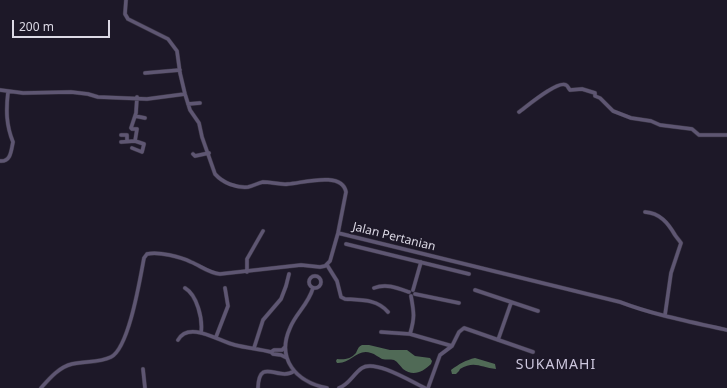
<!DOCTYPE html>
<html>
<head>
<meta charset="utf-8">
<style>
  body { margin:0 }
  #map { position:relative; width:727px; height:388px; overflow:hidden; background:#1d1828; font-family:"Noto Sans",sans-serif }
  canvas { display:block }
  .scale { position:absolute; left:12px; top:20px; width:98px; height:18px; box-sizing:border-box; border:2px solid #dcd9e5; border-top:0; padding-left:5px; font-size:12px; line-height:14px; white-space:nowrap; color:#dcd9e5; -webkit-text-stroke:3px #1d1828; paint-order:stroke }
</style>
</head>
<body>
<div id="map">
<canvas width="727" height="388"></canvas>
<div class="scale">200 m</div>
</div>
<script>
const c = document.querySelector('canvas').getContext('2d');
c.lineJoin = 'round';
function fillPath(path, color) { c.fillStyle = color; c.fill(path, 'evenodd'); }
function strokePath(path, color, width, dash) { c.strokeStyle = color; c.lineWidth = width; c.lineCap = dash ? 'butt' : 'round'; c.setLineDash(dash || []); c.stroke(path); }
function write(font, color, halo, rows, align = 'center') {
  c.font = font + ' "Noto Sans",sans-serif'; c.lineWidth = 4; c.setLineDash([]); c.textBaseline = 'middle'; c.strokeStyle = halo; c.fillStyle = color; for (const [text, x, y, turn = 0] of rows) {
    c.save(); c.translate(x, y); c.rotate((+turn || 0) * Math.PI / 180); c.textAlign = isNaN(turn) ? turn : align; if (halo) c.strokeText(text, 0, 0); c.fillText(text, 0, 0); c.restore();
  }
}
fillPath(new Path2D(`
  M 362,345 L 369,345 L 390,350 L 407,350 L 415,356 L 430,358 L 432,361 L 431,364 C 423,372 413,377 403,369 C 400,366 398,362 394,360 C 390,359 386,360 382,359 C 378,357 375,354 371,353 C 357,348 351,364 337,363 L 336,361 L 337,359 C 344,360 351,359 356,353 C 358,349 358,347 362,345 Z
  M 475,358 L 495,364 L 496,369 C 481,368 475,360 460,369 L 459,371 L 456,374 L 452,374 L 451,370 C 459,364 466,360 475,358 Z`), '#506a56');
const minor = new Path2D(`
  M 145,73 L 180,70
  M 0,90 L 23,93 L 71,92 L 88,94 L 98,97 L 147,99 L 185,94
  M 188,104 L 200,103
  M 519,112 C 526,107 558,80 566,85 C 568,86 568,88 570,90 L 582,89 L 595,93 L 595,96 L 600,98 L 613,111 L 631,118 L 651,121 L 660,125 L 692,129 L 699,135 L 727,135
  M 135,116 L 145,118
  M 121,135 L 127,135 L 127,141
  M 121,142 L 135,141
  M 132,148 L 142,152 L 144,144 L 135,141 L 137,129 L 132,129 L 131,128 L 136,113 L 137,97
  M 193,154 L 195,156 L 209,153
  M 0,161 C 11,162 11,151 13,142 C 6,125 6,110 8,92
  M 645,212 C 660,213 668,223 675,235 C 677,238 679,240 681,243 L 671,273 L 665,315
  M 338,233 L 620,302 C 654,315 691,322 727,330
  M 346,244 L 469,274
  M 327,265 L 337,281 L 341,297 L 345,299 C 361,300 377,299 388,312
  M 247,272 L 247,259 L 263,231
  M309 282a6 6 0 1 1 12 0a6 6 0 1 1-12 0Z
  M 185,288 C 197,295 203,319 201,333
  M 313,288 C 308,305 296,313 290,328 C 276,359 296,382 327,388
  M 374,288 C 386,283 398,288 409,292
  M 413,290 L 421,262
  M 475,290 L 538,311
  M 415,294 L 459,303
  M 381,332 L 410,334 L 452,346
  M 410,334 C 415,317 414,313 411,296
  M 216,337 L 228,306 L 225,288
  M 178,340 C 189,320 220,342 235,345 C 247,348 259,349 271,352 L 273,354 L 281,355 L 287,358
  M 498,340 L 511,303
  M 254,348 L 263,320 L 281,299 L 286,286 L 289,274
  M 271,352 L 274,350 L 282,350 L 285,347
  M 143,369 L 145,388
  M 41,388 C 49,379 59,367 72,364 C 84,361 99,363 111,357 C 129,348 140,279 144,258 L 147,254 C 158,251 181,257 191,262 C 201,266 209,273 220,274 L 301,265 L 320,267 L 325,266 L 330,261 L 338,233 L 346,192 C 342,171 303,183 288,184 C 280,185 271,182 263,182 C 258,183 253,186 248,187 C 236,188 223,183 215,174 L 202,137 L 199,123 L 190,110 L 185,94 L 180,73 L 177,51 L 168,39 L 128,19 L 125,14 L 126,0
  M 258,388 C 259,356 279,382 294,371
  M 339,388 C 350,384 353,374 362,368 C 375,359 412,382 425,388
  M 428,388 L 440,355 L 452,346 L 459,332 L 464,328 L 533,352`);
strokePath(minor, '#383342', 4.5);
strokePath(minor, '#5e5672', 3.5);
write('12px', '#dcd9e5', '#1d1828', [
  ["Jalan Pertanian",394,237,14]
]);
c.letterSpacing = '1px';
write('14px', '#cdc7de', '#1d1828', [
  ["SUKAMAHI",556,365]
]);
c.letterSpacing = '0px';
</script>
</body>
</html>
